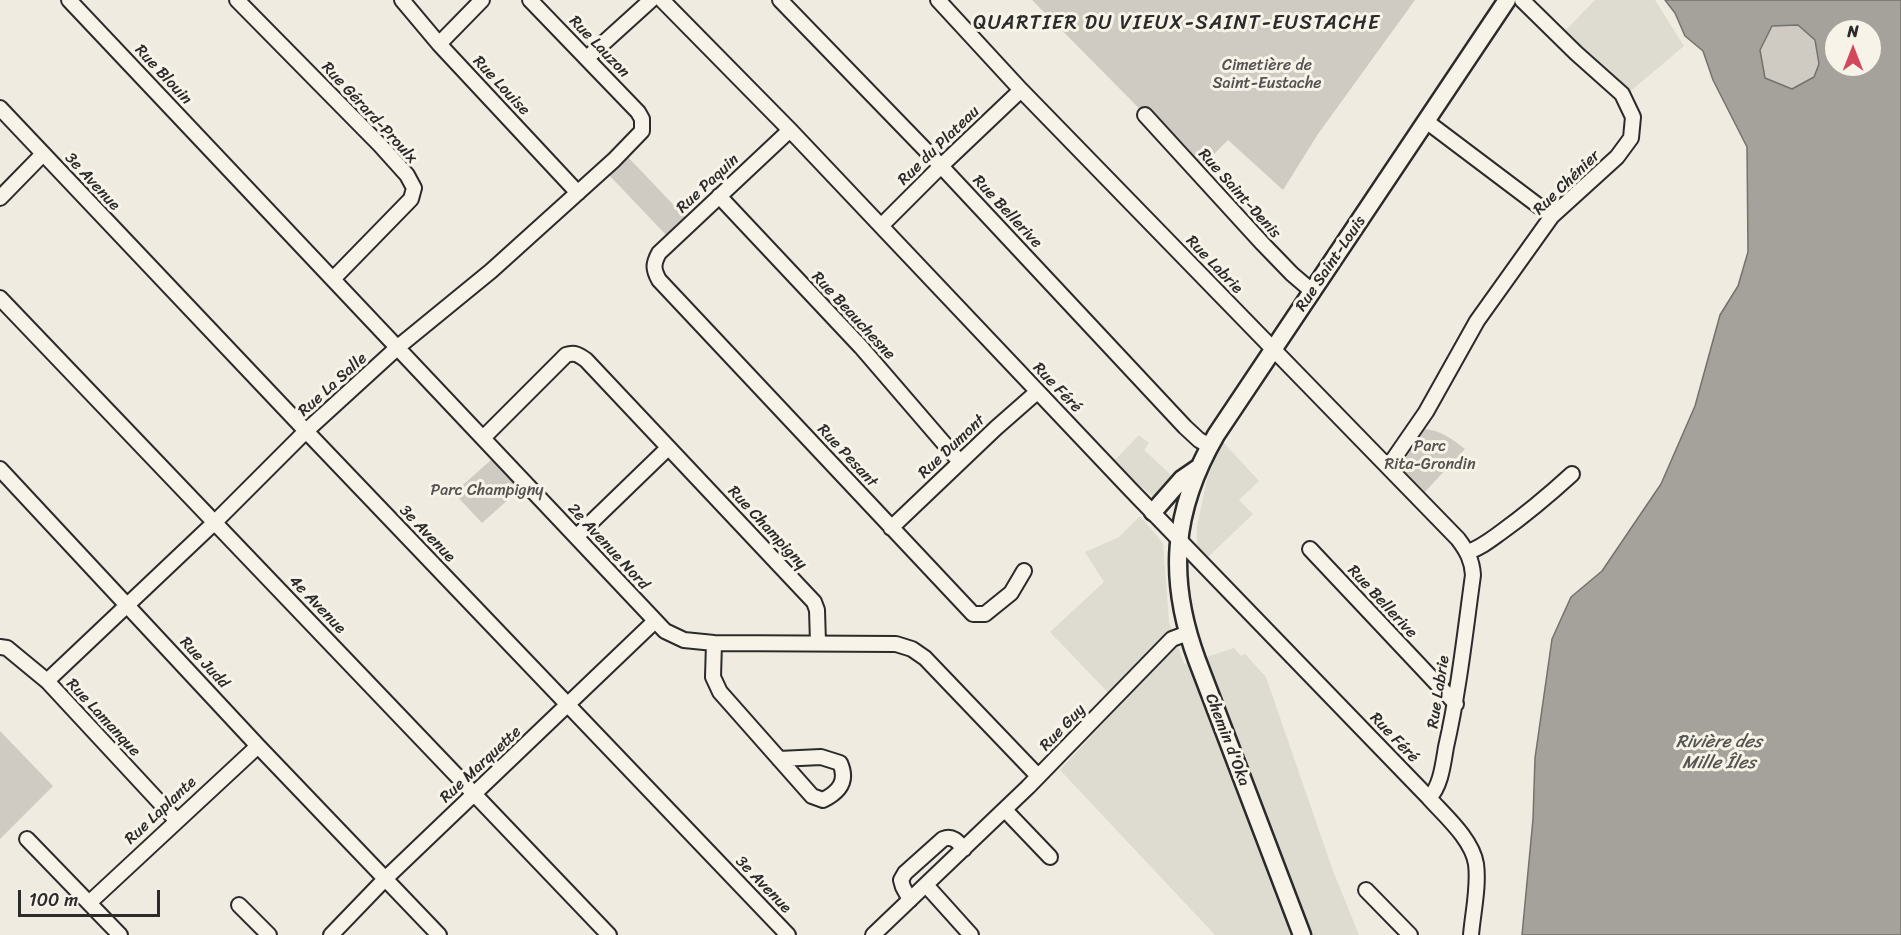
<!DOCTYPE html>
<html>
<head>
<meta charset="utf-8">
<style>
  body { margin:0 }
  #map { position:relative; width:1901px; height:935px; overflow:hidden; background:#efebe0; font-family:Sriracha,sans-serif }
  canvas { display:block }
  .north { position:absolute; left:1823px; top:18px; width:60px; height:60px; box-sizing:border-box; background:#f7f3e8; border:2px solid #a5a39c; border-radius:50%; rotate:0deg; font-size:16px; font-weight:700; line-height:24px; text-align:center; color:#2b2b2b }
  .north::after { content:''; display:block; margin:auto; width:21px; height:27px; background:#d1495b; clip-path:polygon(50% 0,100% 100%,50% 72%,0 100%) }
  .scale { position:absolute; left:18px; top:890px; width:142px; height:27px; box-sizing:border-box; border:3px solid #2b2b2b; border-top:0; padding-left:8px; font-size:18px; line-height:21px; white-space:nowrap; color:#2b2b2b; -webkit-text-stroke:4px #f7f3e8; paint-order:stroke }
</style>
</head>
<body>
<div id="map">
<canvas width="1901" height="935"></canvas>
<div class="north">N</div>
<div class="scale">100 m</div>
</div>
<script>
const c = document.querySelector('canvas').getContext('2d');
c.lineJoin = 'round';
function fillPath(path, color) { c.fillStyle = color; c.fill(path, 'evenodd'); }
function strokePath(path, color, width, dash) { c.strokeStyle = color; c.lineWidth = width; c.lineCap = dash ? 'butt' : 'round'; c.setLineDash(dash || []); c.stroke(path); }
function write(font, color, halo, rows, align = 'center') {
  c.font = font + ' Sriracha,sans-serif'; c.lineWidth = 6; c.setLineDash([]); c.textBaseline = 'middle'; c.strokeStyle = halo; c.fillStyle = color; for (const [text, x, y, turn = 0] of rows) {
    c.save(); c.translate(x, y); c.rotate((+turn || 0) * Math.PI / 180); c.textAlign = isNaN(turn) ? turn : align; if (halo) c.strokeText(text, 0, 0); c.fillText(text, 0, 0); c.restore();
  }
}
fillPath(new Path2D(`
  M 1595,0 L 1655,0 L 1684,46 L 1627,94 L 1563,33 Z
  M 1139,435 L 1149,443 L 1144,450 L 1171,475 L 1154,497 L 1134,481 L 1115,460 Z
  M 1222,441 L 1259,481 L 1239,500 L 1253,514 L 1208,557 L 1197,546 L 1197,526 L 1207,479 Z
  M 1140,516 L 1163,543 L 1169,622 L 1184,664 L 1234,648 L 1241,656 L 1245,654 L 1266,677 L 1333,871 L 1359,935 L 1215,935 L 1060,770 L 1120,705 L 1050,632 L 1104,582 L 1085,552 L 1119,537 Z`), '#dedbd1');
fillPath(new Path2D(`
  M 1032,0 L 1415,0 L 1318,134 L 1283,190 L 1228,140 L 1199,169 Z
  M 1798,25 L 1815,40 L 1819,64 L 1814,77 L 1792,89 L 1765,78 L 1760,50 L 1772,26 Z
  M 626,155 L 687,219 L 668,237 L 607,173 Z
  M 1421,429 C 1437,428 1453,439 1465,449 L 1422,495 L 1402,474 L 1401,467 Z
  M 492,459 L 520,489 L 482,523 L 454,493 Z
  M 0,731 L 53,786 L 0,839 Z`), '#cfcbc2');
const water = new Path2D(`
  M 1665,0 L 1901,0 L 1901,935 L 1522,935 L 1533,819 L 1535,758 L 1552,639 L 1571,597 L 1602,571 L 1661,484 L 1695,406 L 1720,315 L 1738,286 L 1748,252 L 1747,147 L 1713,80 L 1703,51 L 1685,36 L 1675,13 ZM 1798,25 L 1815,40 L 1819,64 L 1814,77 L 1792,89 L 1765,78 L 1760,50 L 1772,26 ZM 1835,30 L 1871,30 L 1871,66 L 1835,66 Z`);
fillPath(water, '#a4a29a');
strokePath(water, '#74726e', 1.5);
const minor = new Path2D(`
  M 69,0 L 665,631 L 684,640 L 714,643 L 896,644 L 912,649 L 925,658 L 1038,776
  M 237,0 L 380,145 L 407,175 L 414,188 L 411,199 L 333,279
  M 402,0 L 439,44 L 578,193
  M 662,0 L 790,130 L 1131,490 L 1429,798 C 1445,816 1472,839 1476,864 C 1479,886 1473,912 1471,935
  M 780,0 L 941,166 L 1185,427 L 1199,440 L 1210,446
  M 938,0 L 1021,90 L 1458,539 C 1467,551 1472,560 1473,575 C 1465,633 1459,690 1446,747 C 1443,764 1441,786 1429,798
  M 439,44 L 482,0
  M 587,58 L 651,0
  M 0,108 L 306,431 L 788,935
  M 1145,115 L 1262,243 L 1292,274 L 1313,292
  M 1426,121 L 1552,216
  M 790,130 L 659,253 C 653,264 653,269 659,280 L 973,614 L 985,614 L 1011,593 L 1024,571
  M 719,196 L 861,347 L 960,462
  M 0,198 L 43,154
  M 881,226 L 941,166 L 1021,90
  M 0,298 L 609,935
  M 483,438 L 566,355 C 575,352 579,355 586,360 L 814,602 L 817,610 L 818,643
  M 1388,467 L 1426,412 L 1477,321 L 1552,216 L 1617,157 L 1631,138 L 1633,117 L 1622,94 L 1576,53 L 1522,0
  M 0,469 L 258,746 L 439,935
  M 891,528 L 996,428 L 1037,392
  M 576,537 L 668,448
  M 1310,549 L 1456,704
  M 1468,552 C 1480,548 1489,541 1500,533 C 1525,515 1549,495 1572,474
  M 714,643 L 713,677 L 720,692 L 812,796 L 823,800 C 839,792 848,781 840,763 L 821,757 L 779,759
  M 0,647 L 7,648 L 47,681 L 176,820
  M 47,681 L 215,522 L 306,431 L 398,347 L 491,271 L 614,160 L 642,131 L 642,119 L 638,112 L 530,0
  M 1005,810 L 1050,857
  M 27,839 L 120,935
  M 926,885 L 971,935
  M 1366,890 L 1410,935
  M 910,900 L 903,887 L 901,880 L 905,873 L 943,839 C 953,835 958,842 964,849
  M 89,903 L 258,746
  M 239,905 L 269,935
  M 331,935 L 385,879 L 655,621
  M 873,935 L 1028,787 L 1172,639 L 1188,633`);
const major = new Path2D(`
  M 1153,512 L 1182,479 L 1198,468
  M 1302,935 L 1197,660 C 1167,579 1172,511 1216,435 L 1507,0`);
strokePath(minor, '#2b2b2b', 18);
strokePath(major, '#2b2b2b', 21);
strokePath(minor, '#f7f3e8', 14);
strokePath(major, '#f7f3e8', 16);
write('16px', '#2b2b2b', '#f7f3e8', [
  ["Rue Lauzon",599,47,46],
  ["Rue Blouin",163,75,47],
  ["Rue Louise",501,86,47],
  ["Rue Gérard-Proulx",369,113,47],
  ["Rue du Plateau",939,146,-44],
  ["3e Avenue",92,182,47],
  ["Rue Chénier",1567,183,-44],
  ["Rue Paquin",708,184,-43],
  ["Rue Saint-Denis",1239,194,48],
  ["Rue Bellerive",1007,212,47],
  ["Rue Saint-Louis",1331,264,-56],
  ["Rue Labrie",1214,265,46],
  ["Rue Beauchesne",853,316,47],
  ["Rue La Salle",333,385,-42],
  ["Rue Féré",1057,388,46],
  ["Rue Dumont",952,447,-43],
  ["Rue Pesant",847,456,47],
  ["Rue Champigny",767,528,47],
  ["3e Avenue",427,534,46],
  ["2e Avenue Nord",608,547,47],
  ["Rue Bellerive",1382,602,47],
  ["4e Avenue",317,605,46],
  ["Rue Judd",204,663,47],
  ["Rue Labrie",1439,692,-81],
  ["Rue Lamanque",103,718,47],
  ["Rue Guy",1063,728,-46],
  ["Rue Féré",1394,738,46],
  ["Chemin d'Oka",1227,740,69],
  ["Rue Marquette",481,765,-43],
  ["Rue Laplante",161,811,-43],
  ["3e Avenue",763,885,46]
]);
write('16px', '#545351', '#f7f3e8', [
  ["Cimetière de",1267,66],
  ["Saint-Eustache",1267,84],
  ["Parc",1430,447],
  ["Rita-Grondin",1430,465],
  ["Parc Champigny",487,491]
]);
write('italic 18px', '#555552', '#f7f3e8', [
  ["Rivière des",1719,742],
  ["Mille Îles",1719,763]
]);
c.letterSpacing = '1.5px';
write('20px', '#2b2b2b', '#f7f3e8', [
  ["QUARTIER DU VIEUX-SAINT-EUSTACHE",1177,24]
]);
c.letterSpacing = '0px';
</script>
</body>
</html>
